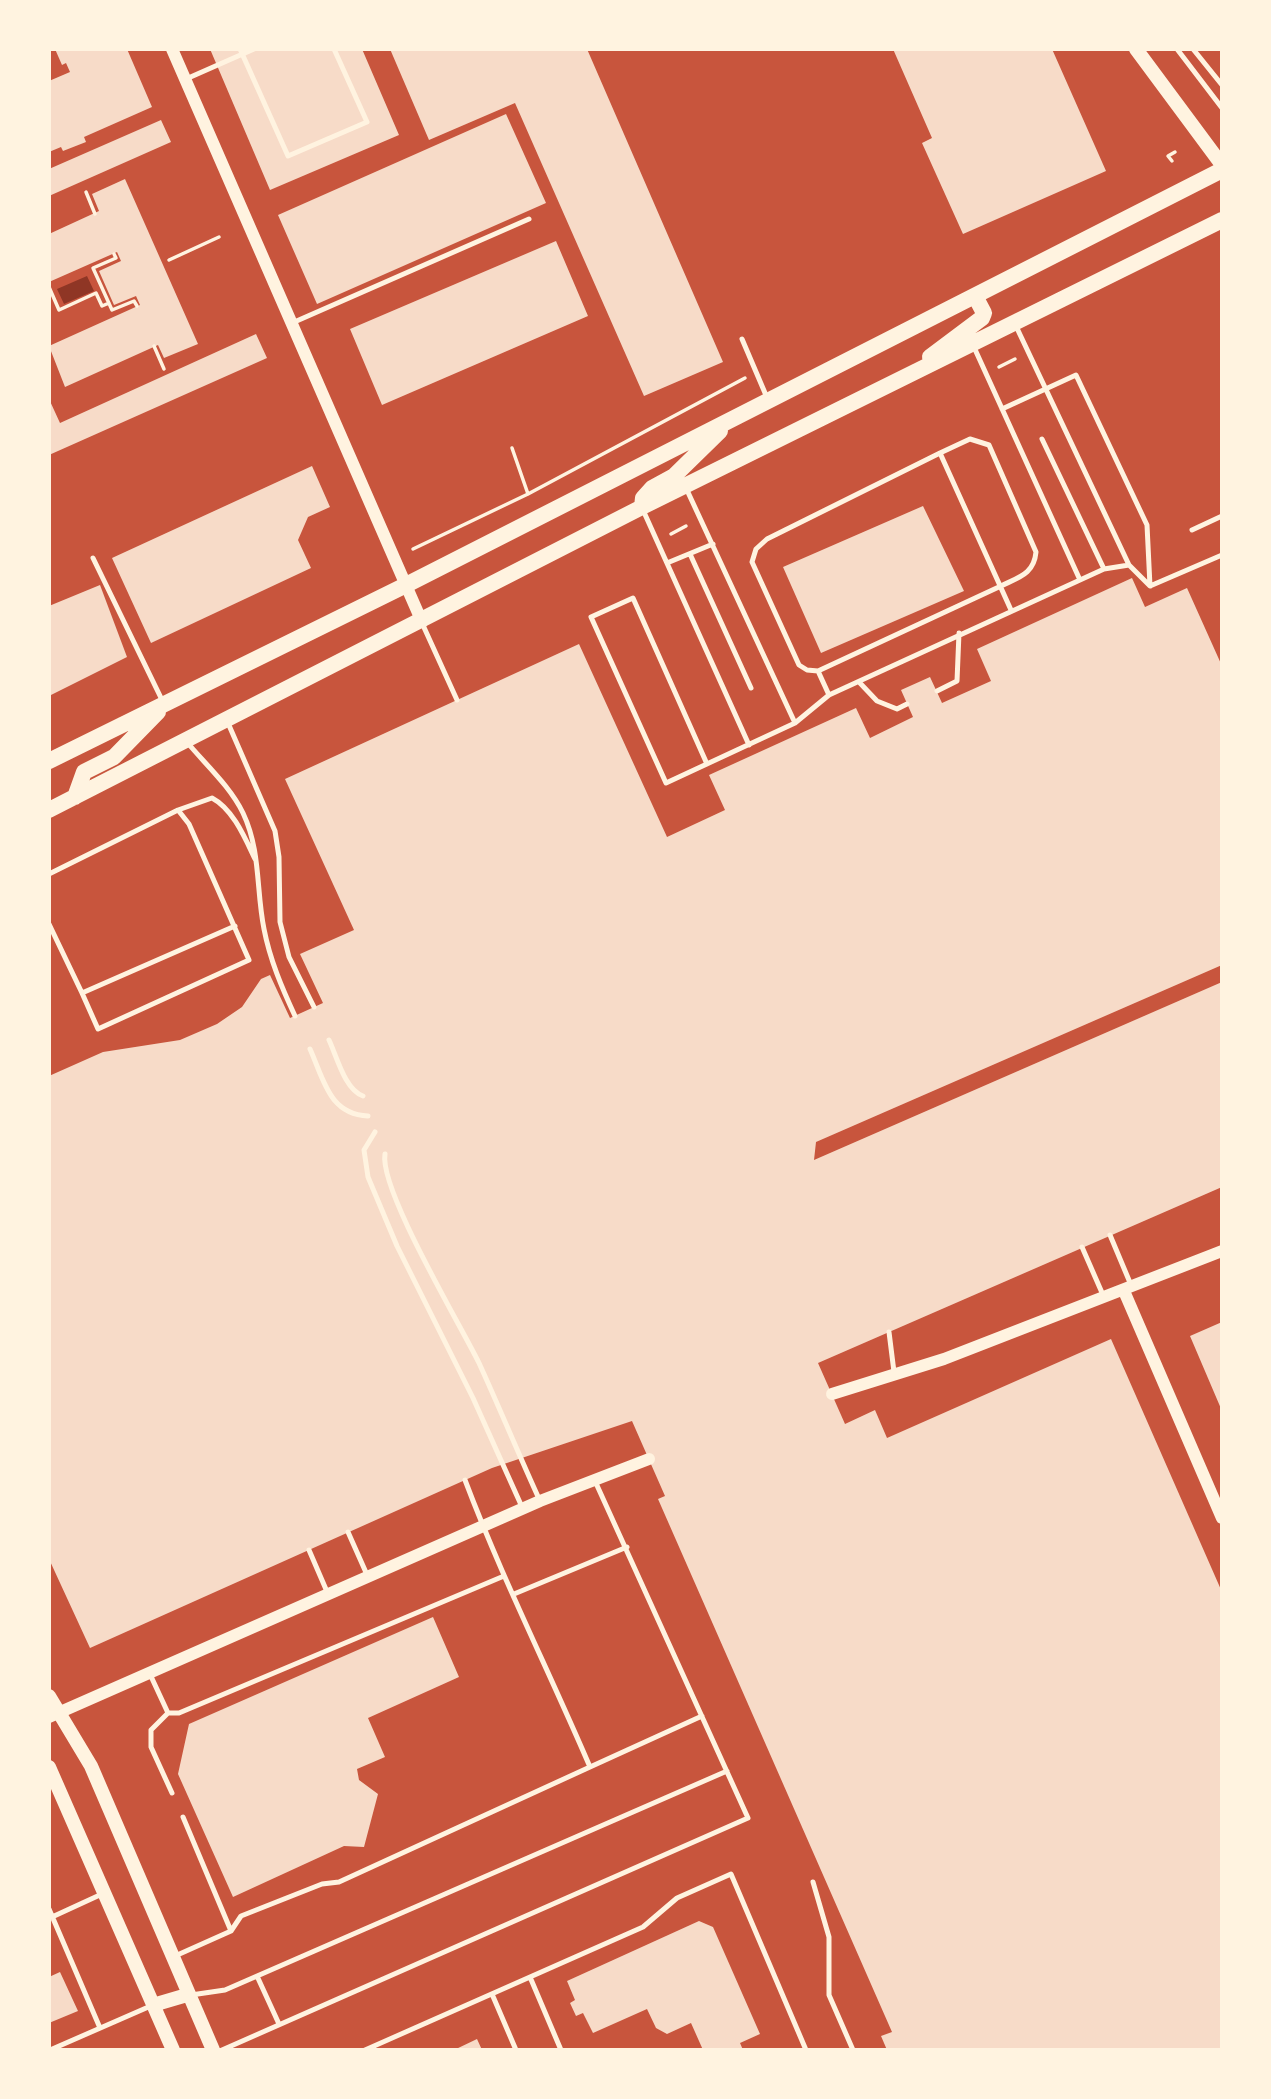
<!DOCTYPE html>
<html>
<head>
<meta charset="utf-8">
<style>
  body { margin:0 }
  #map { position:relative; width:1271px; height:2099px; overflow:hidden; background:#c8553d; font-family:Commissioner,sans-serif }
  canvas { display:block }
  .frame { position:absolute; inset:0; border:51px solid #fff3e0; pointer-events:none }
</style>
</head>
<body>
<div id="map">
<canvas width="1271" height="2099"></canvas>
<div class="frame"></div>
</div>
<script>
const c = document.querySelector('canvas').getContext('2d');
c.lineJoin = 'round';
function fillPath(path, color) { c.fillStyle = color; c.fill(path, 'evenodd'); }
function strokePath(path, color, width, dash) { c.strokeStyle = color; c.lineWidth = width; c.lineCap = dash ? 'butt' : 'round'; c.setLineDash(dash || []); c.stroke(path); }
fillPath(new Path2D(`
  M 87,276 L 94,291 L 64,304 L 57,289 Z`), '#8f3625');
fillPath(new Path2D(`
  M 55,49 L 127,49 L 152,107 L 84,137 L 86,142 L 63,151 L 61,147 L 49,152 L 49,81 L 70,72 L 66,63 L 62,65 Z
  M 210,49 L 362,49 L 399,135 L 270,190 Z
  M 390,49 L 587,49 L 723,362 L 644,396 L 515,103 L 429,140 Z
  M 893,49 L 1052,49 L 1106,171 L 963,234 L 922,143 L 932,138 Z
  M 506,114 L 546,203 L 317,304 L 278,215 Z
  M 161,120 L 171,142 L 49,196 L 49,169 Z
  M 125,179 L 198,344 L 164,358 L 158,345 L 65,387 L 49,346 L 140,305 L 136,296 L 114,305 L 99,271 L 121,261 L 117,252 L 49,282 L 49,234 L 99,211 L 92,194 Z
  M 556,241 L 588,316 L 382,405 L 350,329 Z
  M 256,334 L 267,358 L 49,455 L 49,399 L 60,423 Z
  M 312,466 L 330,507 L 308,517 L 298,540 L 311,568 L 151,643 L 112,558 Z
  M 923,506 L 964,591 L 821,653 L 783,567 Z
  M 1132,578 L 1145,607 L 1187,588 L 1222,666 L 1222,965 L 816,1142 L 814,1160 L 1222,982 L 1222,1187 L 818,1363 L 845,1424 L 875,1410 L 887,1438 L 1111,1339 L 1222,1592 L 1222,2050 L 887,2050 L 881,2036 L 892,2032 L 658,1499 L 665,1496 L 632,1421 L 492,1468 L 90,1648 L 49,1559 L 49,1076 L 103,1052 L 180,1040 L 217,1024 L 242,1007 L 261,979 L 270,975 L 290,1018 L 323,1003 L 300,954 L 354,930 L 285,779 L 579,644 L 667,837 L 725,810 L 709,775 L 856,708 L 870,738 L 913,717 L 901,690 L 930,677 L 942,703 L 991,681 L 977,649 Z
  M 100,585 L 127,657 L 49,696 L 49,606 Z
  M 1222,1322 L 1222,1411 L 1190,1336 Z
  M 433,1617 L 459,1677 L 368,1718 L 385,1757 L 357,1769 L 359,1780 L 378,1794 L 364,1847 L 344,1846 L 233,1897 L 178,1774 L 189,1724 Z
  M 699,1921 L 713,1927 L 760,2034 L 740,2043 L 743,2050 L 703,2050 L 691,2023 L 667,2034 L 656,2028 L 647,2009 L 593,2033 L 583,2013 L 576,2016 L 570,2003 L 575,2000 L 567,1981 Z
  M 60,1972 L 78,2011 L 49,2023 L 49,1977 Z
  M 477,2039 L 482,2050 L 454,2050 Z`), '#f7dbc8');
strokePath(new Path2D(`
  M 1172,161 L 1168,156 L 1175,152
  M 86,192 L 95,214
  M 114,254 L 116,258 L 93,268 L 112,310 L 134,301 L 137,306
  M 169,260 L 219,237
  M 49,287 L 59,310 L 96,293 L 102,306 L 109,303
  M 154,346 L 164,369
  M 999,367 L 1015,359
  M 512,448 L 528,494
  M 671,534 L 686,526
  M 413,549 L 528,494 L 745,378`), '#fff3e0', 3.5);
strokePath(new Path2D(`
  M 240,49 L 288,156 L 367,122 L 334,49
  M 1177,49 L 1222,108
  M 1193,49 L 1222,85
  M 186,79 L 254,49
  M 292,323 L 529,219
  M 1015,324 L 1129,565 L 1150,586 L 1222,555
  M 742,339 L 768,400
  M 973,345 L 1080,580
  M 1002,409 L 1076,375 L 1147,525 L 1150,586
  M 1042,439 L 1104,569
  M 686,488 L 795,723
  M 643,510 L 749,745
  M 1192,530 L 1222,516
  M 690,554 L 751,688
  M 93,558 L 163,702
  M 667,563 L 713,544
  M 422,623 L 457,700
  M 818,671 L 1001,586 C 1019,577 1034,574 1036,552 L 989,445 L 970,439 L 940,453
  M 859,682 L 877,701 L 897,709 L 907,704
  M 937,691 L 957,681 L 959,633
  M 829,695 L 818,671 L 807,670 L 799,665 L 752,562 L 756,549 L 767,539 L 940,453 L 1011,610
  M 228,723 L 275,831 L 279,857 L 280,922 L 289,957 L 314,1007
  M 186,741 C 205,764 230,786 243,813 C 261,851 256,890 264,929 C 270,960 282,988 295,1016
  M 707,764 L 633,598 L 591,617 L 666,783 L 795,723 L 829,695 L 1104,569 L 1129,565
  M 178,810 L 212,798 C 233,809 245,838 255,859
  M 49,874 L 178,810 L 189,824 L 249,960 L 98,1029 L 82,993
  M 49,924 L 82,993 L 235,926
  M 329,1040 C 337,1057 345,1090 363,1096
  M 310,1049 C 324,1080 329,1114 368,1116
  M 375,1132 L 364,1150 L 368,1177 L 397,1246 L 473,1398 L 522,1507
  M 385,1154 C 379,1189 460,1324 479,1363 C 500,1409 519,1455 540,1501
  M 1110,1235 L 1131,1285
  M 1082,1247 L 1103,1295
  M 889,1332 L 894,1372
  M 465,1480 C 502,1578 549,1671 590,1767 L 702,1716
  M 348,1532 L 368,1577
  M 309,1550 L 328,1594
  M 514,1594 L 627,1547
  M 149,1672 L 168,1713 L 179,1713 L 504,1576
  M 168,1713 L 151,1730 L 151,1747 L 172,1793
  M 183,1817 L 231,1931
  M 813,1882 L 829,1937 L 829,1995 L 853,2050
  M 49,1909 L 100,2028
  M 52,1917 L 102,1894
  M 175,1956 L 231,1931 L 241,1916 L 322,1884 L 339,1882 L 590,1767
  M 257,1976 L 279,2024
  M 530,1977 L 561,2050
  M 492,1994 L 516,2050
  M 191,1995 L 225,1990 L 727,1771
  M 50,2050 L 153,2005
  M 222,2050 L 748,1818 L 595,1481
  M 365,2050 L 643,1927 L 677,1898 L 731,1874 L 806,2050`), '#fff3e0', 5);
strokePath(new Path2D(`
  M 172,49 L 422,622
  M 1124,1291 L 1222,1518
  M 832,1394 L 944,1359 L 1222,1251
  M 49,1717 L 540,1501 L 649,1459`), '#fff3e0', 12);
strokePath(new Path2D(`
  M 1136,49 L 1222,165
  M 49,1696 L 91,1766 L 213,2050
  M 49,1767 L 173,2050
  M 153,2005 L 187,1995`), '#fff3e0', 14);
strokePath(new Path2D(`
  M 930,357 L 982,318 L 984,313 L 975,296
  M 642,507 L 643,498 L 652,488 L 674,476 L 720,431
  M 49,761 L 406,585 L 1222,170
  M 75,797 L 84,772 L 114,757 L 158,712
  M 49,810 L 642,507 L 1222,220`), '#fff3e0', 16);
</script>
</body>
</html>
